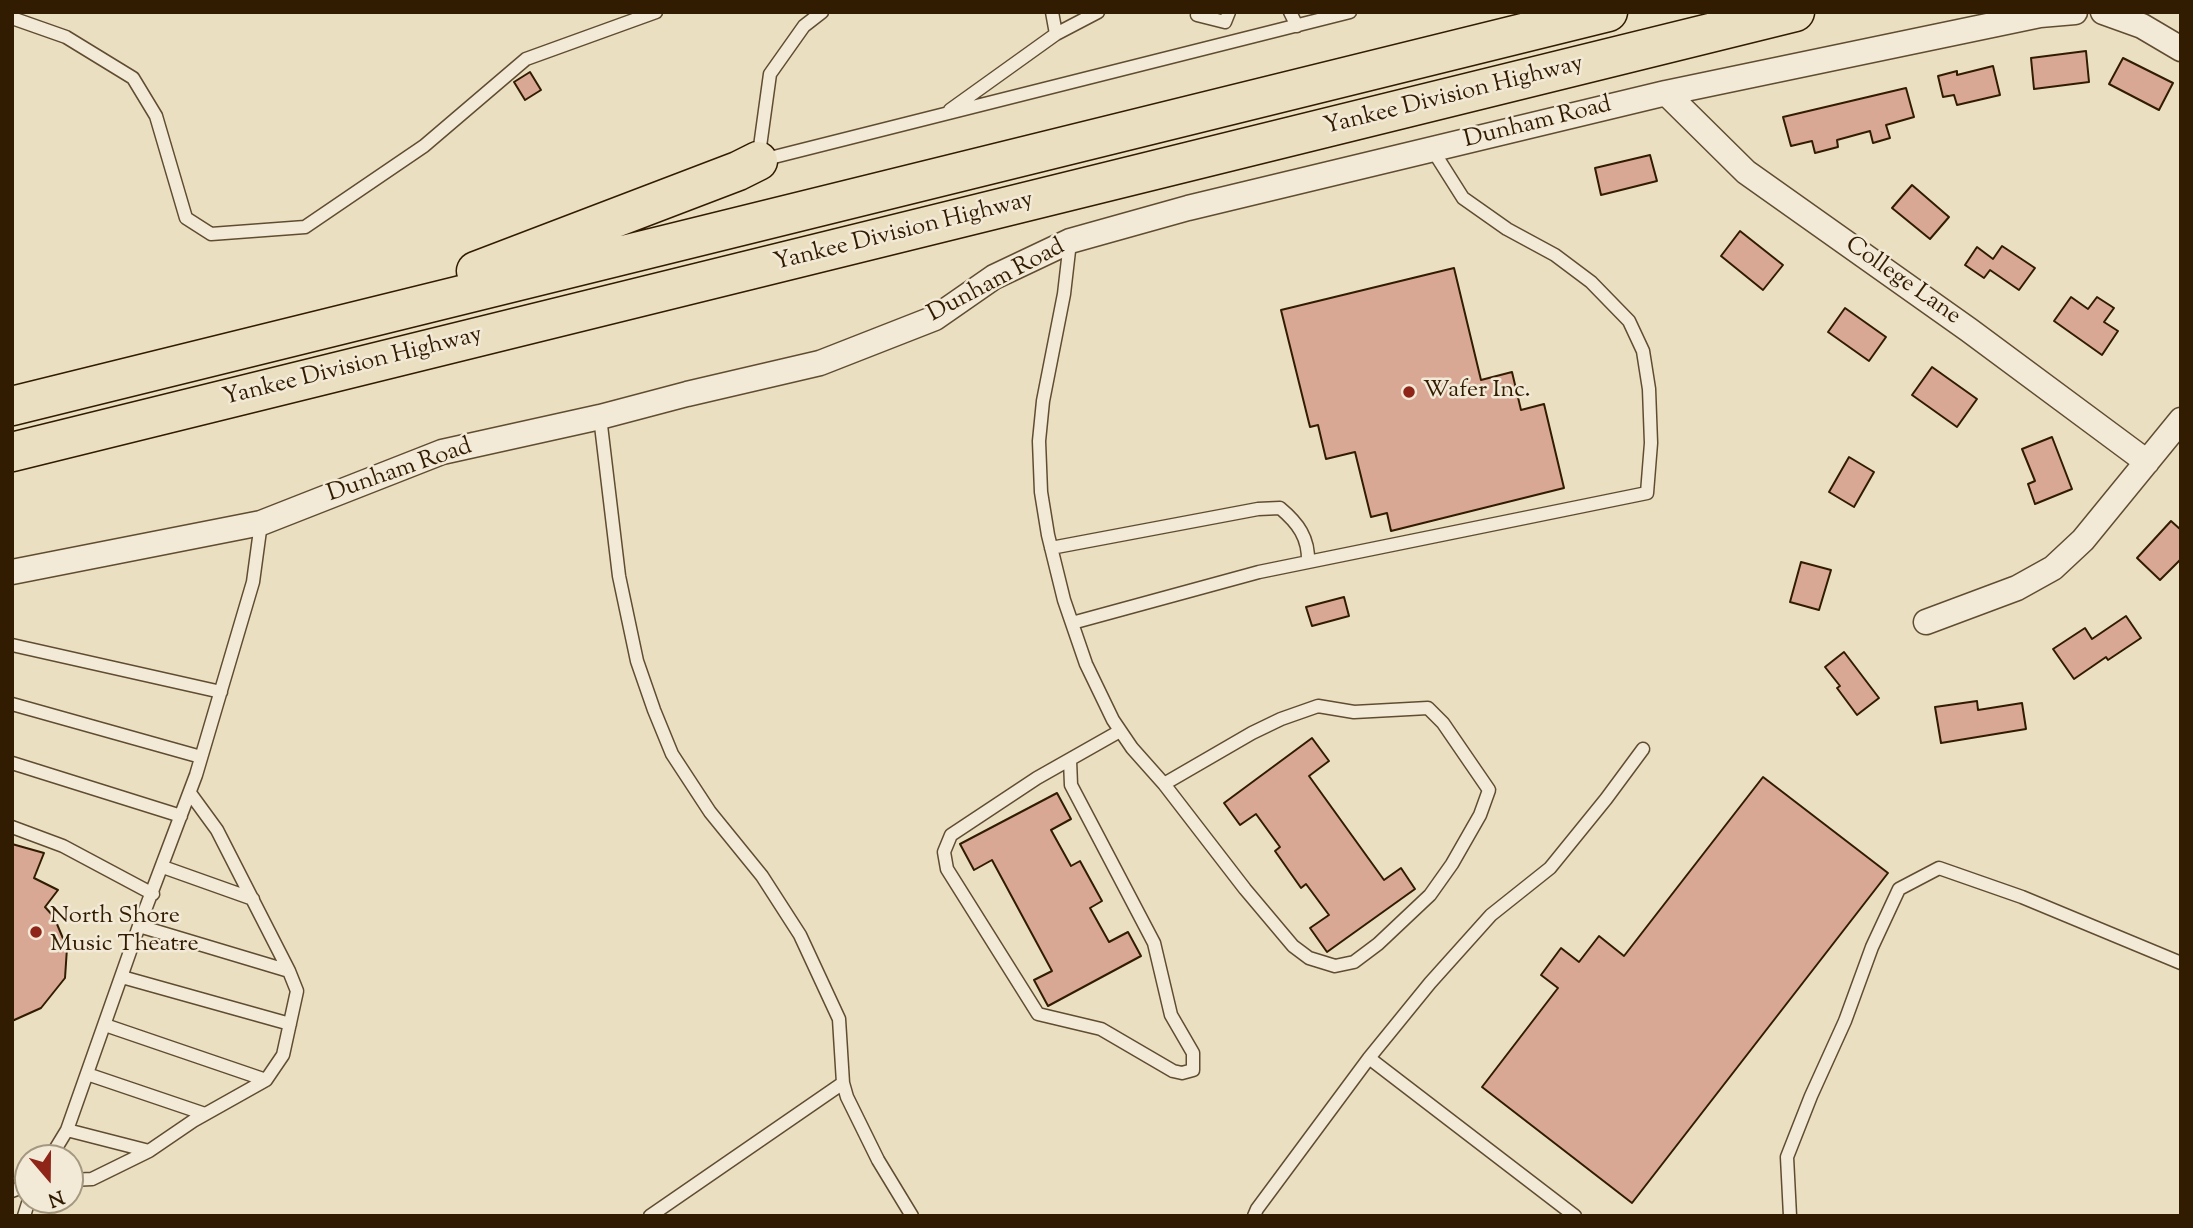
<!DOCTYPE html>
<html>
<head>
<meta charset="utf-8">
<style>
  body { margin:0 }
  #map { position:relative; width:2193px; height:1228px; overflow:hidden; background:#ebdfc1; font-family:"Sorts Mill Goudy",serif }
  canvas { display:block }
  .frame { position:absolute; inset:0; border:14px solid #321c01; pointer-events:none }
  .north { position:absolute; left:14px; top:1144px; width:70px; height:70px; box-sizing:border-box; background:#f2ead7; border:2px solid #a59881; border-radius:50%; rotate:160deg; font-size:19px; font-weight:700; line-height:28px; text-align:center; color:#321c01 }
  .north::after { content:''; display:block; margin:auto; width:24px; height:32px; background:#8f2418; clip-path:polygon(50% 0,100% 100%,50% 72%,0 100%) }
</style>
</head>
<body>
<div id="map">
<canvas width="2193" height="1228"></canvas>
<div class="frame"></div>
<div class="north">N</div>
</div>
<script>
const c = document.querySelector('canvas').getContext('2d');
c.lineJoin = 'round';
function fillPath(path, color) { c.fillStyle = color; c.fill(path, 'evenodd'); }
function strokePath(path, color, width, dash) { c.strokeStyle = color; c.lineWidth = width; c.lineCap = dash ? 'butt' : 'round'; c.setLineDash(dash || []); c.stroke(path); }
function write(font, color, halo, rows, align = 'center') {
  c.font = font + ' "Sorts Mill Goudy",serif'; c.lineWidth = 5; c.setLineDash([]); c.textBaseline = 'middle'; c.strokeStyle = halo; c.fillStyle = color; for (const [text, x, y, turn = 0] of rows) {
    c.save(); c.translate(x, y); c.rotate((+turn || 0) * Math.PI / 180); c.textAlign = isNaN(turn) ? turn : align; if (halo) c.strokeText(text, 0, 0); c.fillText(text, 0, 0); c.restore();
  }
}
const building = new Path2D(`
  M 2086,51 L 2089,82 L 2034,89 L 2031,58 Z
  M 2123,58 L 2173,83 L 2159,110 L 2109,84 Z
  M 1993,66 L 2000,95 L 1957,105 L 1954,95 L 1943,97 L 1938,76 L 1957,71 L 1957,75 Z
  M 530,72 L 541,90 L 525,100 L 514,82 Z
  M 1906,88 L 1914,117 L 1886,125 L 1890,138 L 1873,143 L 1870,131 L 1837,140 L 1838,147 L 1815,153 L 1812,141 L 1791,146 L 1783,117 Z
  M 1650,155 L 1657,181 L 1601,195 L 1595,168 Z
  M 1912,185 L 1949,217 L 1930,239 L 1892,208 Z
  M 1740,231 L 1783,265 L 1763,290 L 1721,256 Z
  M 2002,246 L 2035,268 L 2019,290 L 1990,270 L 1984,278 L 1965,265 L 1977,247 L 1993,259 Z
  M 1454,268 L 1481,380 L 1512,372 L 1521,410 L 1544,404 L 1564,488 L 1391,531 L 1387,513 L 1371,517 L 1355,452 L 1326,459 L 1318,425 L 1310,427 L 1281,310 Z
  M 2071,297 L 2088,309 L 2097,297 L 2114,308 L 2104,322 L 2118,331 L 2102,355 L 2054,321 Z
  M 1845,308 L 1886,337 L 1869,361 L 1828,332 Z
  M 1932,367 L 1977,399 L 1957,427 L 1912,395 Z
  M 2052,437 L 2072,489 L 2035,504 L 2028,484 L 2035,481 L 2022,449 Z
  M 1849,457 L 1874,472 L 1854,507 L 1829,492 Z
  M 2171,521 L 2181,530 L 2181,559 L 2160,580 L 2137,558 Z
  M 1801,562 L 1831,570 L 1819,610 L 1790,602 Z
  M 1344,597 L 1349,616 L 1312,626 L 1306,607 Z
  M 2126,616 L 2141,638 L 2108,660 L 2106,657 L 2074,679 L 2053,649 L 2085,628 L 2092,639 Z
  M 1844,652 L 1879,698 L 1857,715 L 1837,688 L 1840,686 L 1825,667 Z
  M 1977,701 L 1978,710 L 2022,703 L 2026,729 L 1941,743 L 1935,707 Z
  M 1312,738 L 1329,761 L 1309,776 L 1384,880 L 1401,868 L 1415,889 L 1327,952 L 1310,928 L 1329,915 L 1306,884 L 1301,888 L 1275,851 L 1280,847 L 1256,814 L 1240,825 L 1224,803 Z
  M 1763,777 L 1888,873 L 1632,1203 L 1482,1087 L 1558,988 L 1541,975 L 1561,948 L 1579,962 L 1599,936 L 1624,956 Z
  M 1057,793 L 1071,819 L 1051,830 L 1071,866 L 1080,861 L 1102,901 L 1090,908 L 1109,942 L 1128,932 L 1141,956 L 1048,1006 L 1034,980 L 1052,971 L 992,860 L 974,870 L 960,844 Z
  M 12,844 L 44,853 L 34,878 L 58,890 L 45,907 L 54,917 L 67,948 L 65,978 L 41,1008 L 12,1021 Z`);
fillPath(building, '#d9a895');
strokePath(building, '#321c01', 2);
const lane = new Path2D(`
  M 822,12 L 804,26 L 770,74 L 758,161 L 1350,12
  M 1052,12 L 1056,34
  M 1290,12 L 1297,26
  M 1197,15 L 1225,22 L 1229,12
  M 12,18 L 66,37 L 133,78 L 156,116 L 186,218 L 211,234 L 305,227 L 424,146 L 526,59 L 656,12
  M 950,110 L 1056,34 L 1098,12
  M 1070,242 L 1064,294 L 1043,401 L 1039,441 L 1041,492 L 1048,535 L 1064,600 L 1086,664 L 1113,720 L 1132,748 L 1164,784 L 1245,889 L 1293,946 L 1309,958 L 1335,966 L 1354,962 L 1378,944 L 1430,895 L 1452,864 L 1480,815 L 1489,790 L 1443,723 L 1428,708 L 1354,712 L 1318,706 L 1281,719 L 1252,733 L 1164,784
  M 600,417 L 619,576 L 637,661 L 654,710 L 672,754 L 710,812 L 762,876 L 800,935 L 839,1019 L 843,1083 L 847,1097 L 878,1160 L 912,1216
  M 1051,548 L 1258,509 L 1280,508 C 1298,523 1309,538 1308,562
  M 1072,623 L 1259,572 L 1647,493 L 1651,443 L 1649,389 L 1643,351 L 1629,321 L 1591,282 L 1555,255 L 1507,229 L 1463,198 L 1432,149
  M 12,645 L 221,692
  M 12,704 L 201,757
  M 1070,760 L 1071,785 L 1154,943 L 1171,1015 L 1193,1053 L 1193,1070 L 1182,1073 L 1173,1071 L 1101,1029 L 1038,1014 L 947,869 L 944,852 L 951,835 L 1037,778 L 1120,731
  M 12,763 L 181,816
  M 12,827 L 63,846 L 153,894
  M 163,867 L 253,899
  M 139,926 L 289,971
  M 122,977 L 290,1024
  M 105,1025 L 266,1080
  M 1369,1058 L 1575,1216
  M 87,1074 L 205,1114
  M 67,1130 L 149,1151
  M 50,1158 L 67,1130 L 139,926 L 196,775 L 253,582 L 261,523
  M 70,1180 L 92,1179 L 149,1151 L 193,1121 L 266,1080 L 283,1055 L 297,991 L 289,971 L 217,830 L 190,793
  M 12,1191 L 28,1185
  M 24,1216 L 29,1200
  M 650,1216 L 843,1083
  M 1254,1216 L 1257,1209 L 1369,1058 L 1430,983 L 1491,915 L 1550,868 L 1606,799 L 1643,749
  M 1790,1216 L 1787,1157 L 1811,1096 L 1845,1021 L 1872,947 L 1899,889 L 1939,868 L 2022,897 L 2181,963`);
const street = new Path2D(`
  M 2103,12 L 2142,26 L 2181,49
  M 1666,93 L 1746,172 L 1969,330 L 2147,462
  M 12,572 L 261,523 L 442,452 L 600,417 L 687,394 L 820,363 L 935,318 L 994,277 L 1070,241 L 1188,208 L 1666,93 L 2040,15 L 2075,12
  M 1926,622 L 2017,588 L 2053,568 L 2083,540 L 2181,420`);
const highway = new Path2D(`
  M 476,271 L 738,171 L 758,161
  M 12,406 L 1608,12
  M 12,452 L 1795,12`);
strokePath(lane, '#604d31', 15);
strokePath(street, '#604d31', 27);
strokePath(highway, '#321c01', 41);
strokePath(lane, '#f2ead7', 12);
strokePath(street, '#f2ead7', 24);
strokePath(highway, '#ebdfc1', 38);
for (const [x, y, r, color] of [
  [1409,392,7,"#8f2418"],
  [36,932,7,"#8f2418"]
]) { const dot = new Path2D(); dot.arc(x, y, r, 0, 2 * Math.PI); c.fillStyle = color; c.fill(dot); strokePath(dot, '#f2ead7', 2.5); }
write('24px', '#321c01', '#f2ead7', [
  ["Yankee Division Highway",1454,97,-14],
  ["Dunham Road",1538,124,-14],
  ["Yankee Division Highway",904,233,-14],
  ["Dunham Road",997,282,-28],
  ["College Lane",1902,282,35],
  ["Yankee Division Highway",353,368,-14],
  ["Dunham Road",400,472,-19]
]);
write('24px', '#321c01', '#f2ead7', [
  ["Wafer Inc.",1423,392],
  ["North Shore",50,918],
  ["Music Theatre",50,946]
], 'left');
</script>
</body>
</html>
